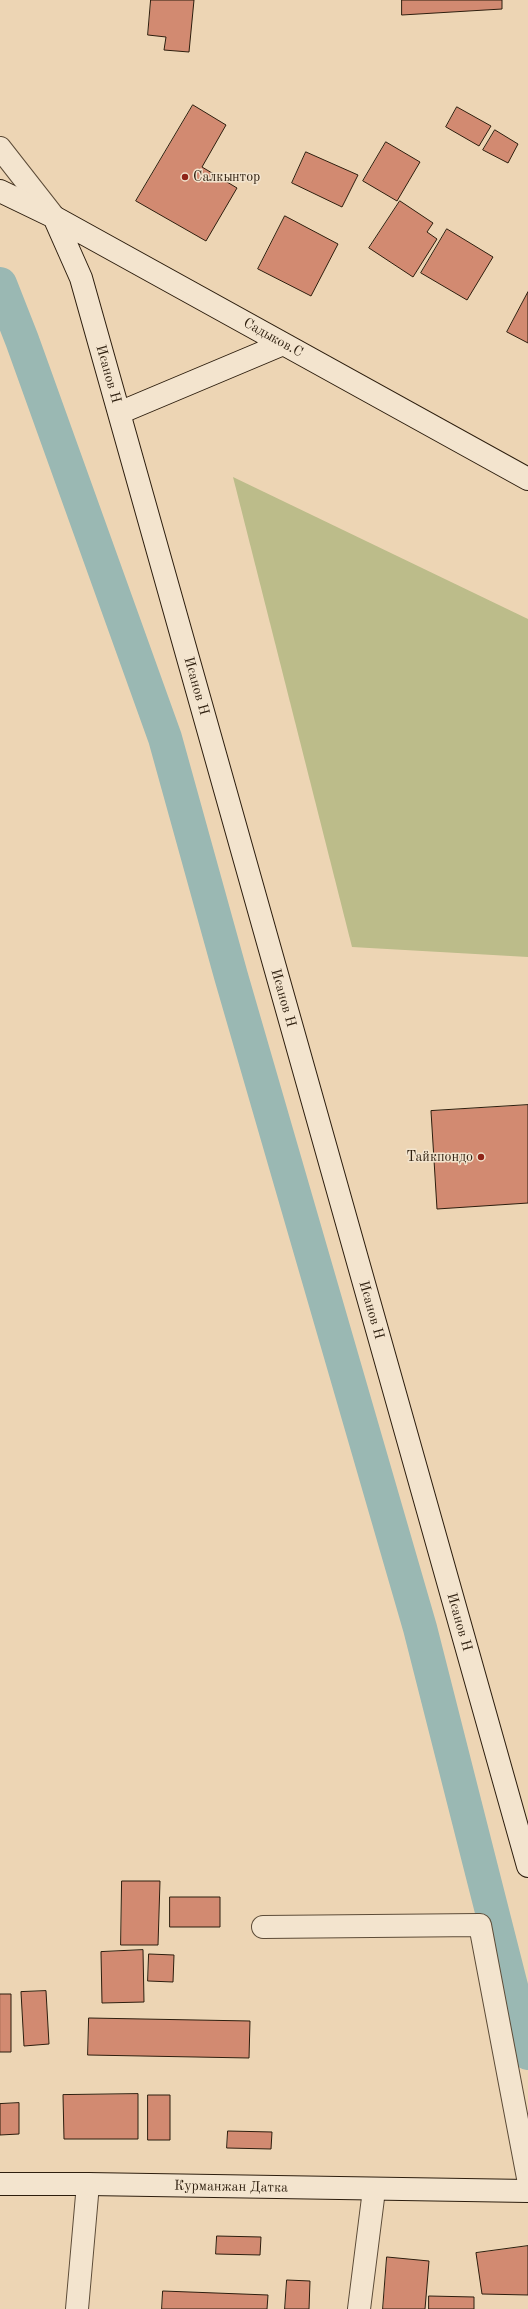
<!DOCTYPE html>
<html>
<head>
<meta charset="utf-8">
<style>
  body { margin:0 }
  canvas { display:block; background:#edd5b4 }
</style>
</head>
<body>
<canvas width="528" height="2309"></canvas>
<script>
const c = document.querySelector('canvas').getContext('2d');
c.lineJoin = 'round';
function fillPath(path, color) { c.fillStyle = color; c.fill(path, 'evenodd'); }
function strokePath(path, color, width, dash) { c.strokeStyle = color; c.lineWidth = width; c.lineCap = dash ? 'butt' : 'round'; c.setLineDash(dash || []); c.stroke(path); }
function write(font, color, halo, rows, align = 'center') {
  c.font = font + ' "Old Standard TT",serif'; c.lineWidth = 3; c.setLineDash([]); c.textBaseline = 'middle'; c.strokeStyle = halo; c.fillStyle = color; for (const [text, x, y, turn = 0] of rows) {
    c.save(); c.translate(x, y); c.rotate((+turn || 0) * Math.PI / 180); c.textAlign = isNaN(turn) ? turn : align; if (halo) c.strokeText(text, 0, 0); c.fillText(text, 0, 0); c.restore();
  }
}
fillPath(new Path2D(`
  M 233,477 L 528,619 L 528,957 L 352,947 Z`), '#bcbc8a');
strokePath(new Path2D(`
  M 0,284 L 22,340 L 165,738 L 231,976 L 420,1628 L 528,2053`), '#9ab8b3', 34);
const building = new Path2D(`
  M 151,0 L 194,0 L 189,52 L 164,50 L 166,37 L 148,35 Z
  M 402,0 L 502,0 L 502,9 L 402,15 Z
  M 193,105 L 226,125 L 202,167 L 237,188 L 206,241 L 136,201 Z
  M 457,107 L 491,126 L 479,146 L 446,127 Z
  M 495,130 L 518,144 L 508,163 L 483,150 Z
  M 386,142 L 420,162 L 397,201 L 363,181 Z
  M 306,152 L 358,175 L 342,207 L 292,183 Z
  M 400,201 L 433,223 L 427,232 L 437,239 L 413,277 L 369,248 Z
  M 285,216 L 338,244 L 311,296 L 258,269 Z
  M 447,229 L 493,257 L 467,300 L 421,273 Z
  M 528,292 L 528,343 L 507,332 Z
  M 528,1105 L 528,1203 L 437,1209 L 431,1111 Z
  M 122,1881 L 160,1881 L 158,1945 L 121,1945 Z
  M 170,1897 L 220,1897 L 220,1927 L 170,1927 Z
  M 143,1950 L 144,2002 L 102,2003 L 101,1952 Z
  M 149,1954 L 174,1955 L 173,1982 L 148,1981 Z
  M 46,1991 L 49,2044 L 24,2046 L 21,1992 Z
  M 0,1994 L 11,1994 L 11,2052 L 0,2052 Z
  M 89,2018 L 250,2021 L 249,2058 L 88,2055 Z
  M 138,2094 L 138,2139 L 64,2139 L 63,2095 Z
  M 148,2095 L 170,2095 L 170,2140 L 148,2140 Z
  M 19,2103 L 19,2134 L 0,2135 L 0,2104 Z
  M 228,2131 L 272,2132 L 271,2149 L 227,2148 Z
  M 217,2236 L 261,2237 L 260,2255 L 216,2254 Z
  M 528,2246 L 528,2295 L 482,2294 L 476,2253 Z
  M 387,2257 L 429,2261 L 425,2309 L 383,2309 Z
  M 287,2280 L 310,2281 L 309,2309 L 285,2309 Z
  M 163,2291 L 268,2295 L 267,2309 L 162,2309 Z
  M 429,2296 L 474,2297 L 474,2309 L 429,2309 Z`);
fillPath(building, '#d28a71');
strokePath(building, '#2d1e0e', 1);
const street = new Path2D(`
  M 0,148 L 54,217
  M 263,1927 L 480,1925 L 528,2178
  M 77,2309 L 88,2184
  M 359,2309 L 374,2190`);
const secondary = new Path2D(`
  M 0,191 L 54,217 L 528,479
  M 54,217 L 81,278 L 528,1866
  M 119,413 L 283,344
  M 0,2184 L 88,2184 L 528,2191`);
strokePath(street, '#5d4c38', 24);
strokePath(secondary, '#2d1e0e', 24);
strokePath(street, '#f3e4ce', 22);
strokePath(secondary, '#f3e4ce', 22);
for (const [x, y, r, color] of [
  [185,177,4,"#8f2418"],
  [481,1157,4,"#8f2418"]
]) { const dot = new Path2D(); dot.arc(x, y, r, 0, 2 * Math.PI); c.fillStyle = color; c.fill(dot); strokePath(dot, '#f3e4ce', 1.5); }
write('14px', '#2d1e0e', '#f3e4ce', [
  ["Салкынтор",193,177],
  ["Тайкпондо",473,1157,"right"]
], 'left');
write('14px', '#2d1e0e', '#f3e4ce', [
  ["Садыков.С",273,338,29],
  ["Исанов Н",108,374,74],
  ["Исанов Н",196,686,74],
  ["Исанов Н",283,998,74],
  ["Исанов Н",371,1310,74],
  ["Исанов Н",459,1622,74],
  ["Курманжан Датка",231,2187,1]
]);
</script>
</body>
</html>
